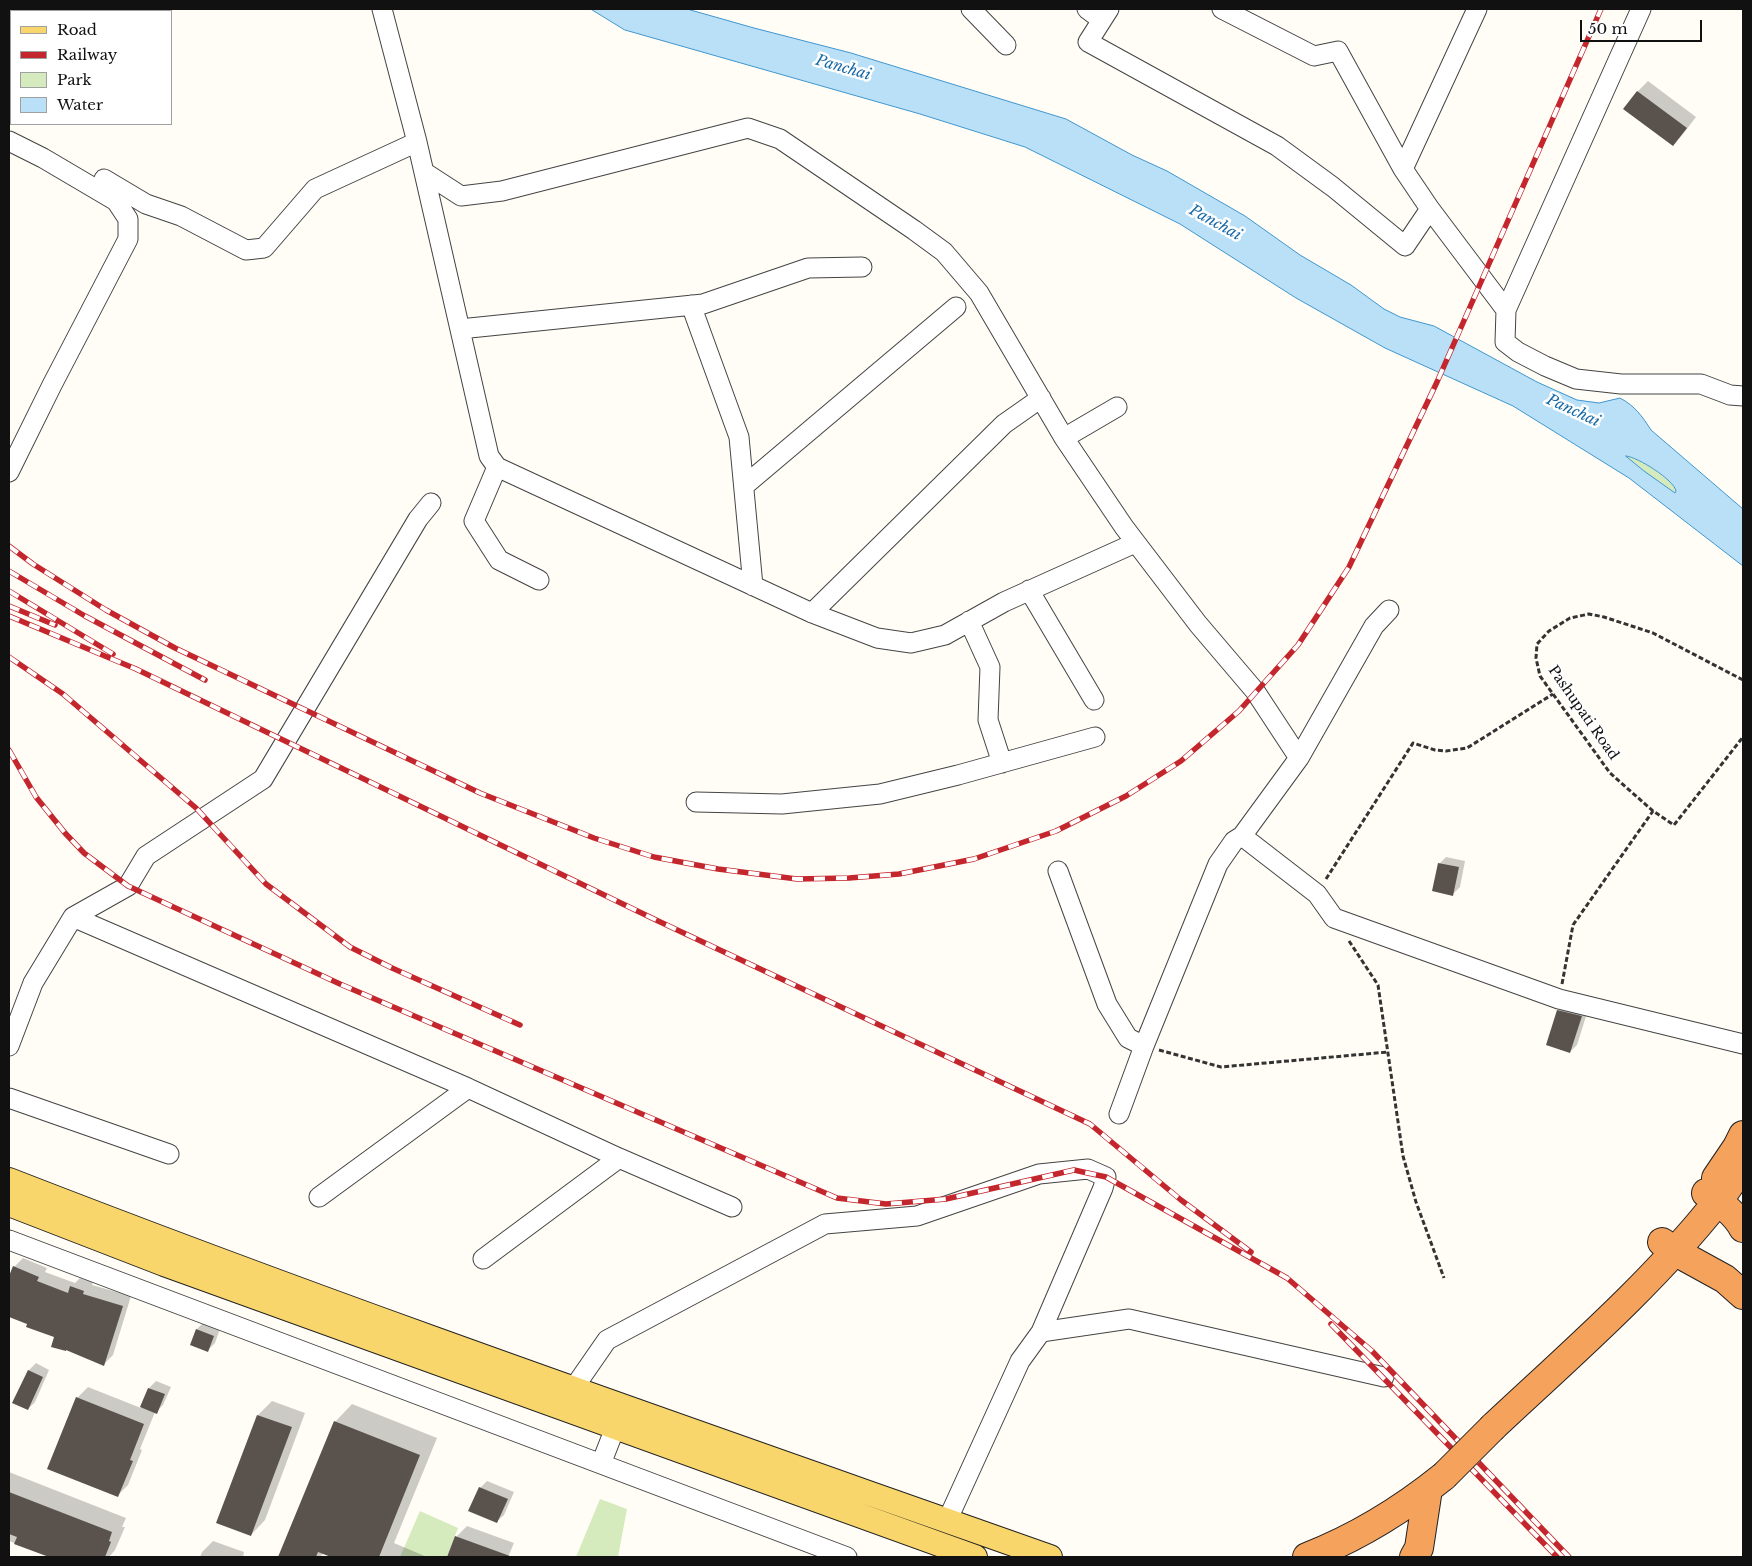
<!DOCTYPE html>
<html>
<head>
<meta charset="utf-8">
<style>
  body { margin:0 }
  #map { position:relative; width:1752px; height:1566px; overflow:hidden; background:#fffdf5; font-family:"Libre Baskerville",serif }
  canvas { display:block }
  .frame { position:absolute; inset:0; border:10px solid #111; pointer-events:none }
  .legend { position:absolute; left:10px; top:10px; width:162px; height:115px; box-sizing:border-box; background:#fff; border:1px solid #a0a0a0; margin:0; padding:6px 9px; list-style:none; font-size:15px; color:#111 }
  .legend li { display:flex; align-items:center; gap:10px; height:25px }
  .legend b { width:25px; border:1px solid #a0a0a0 }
  .scale { position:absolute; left:1580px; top:20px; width:122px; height:22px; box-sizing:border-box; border:2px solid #111; border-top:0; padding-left:6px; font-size:15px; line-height:18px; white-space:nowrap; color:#111; -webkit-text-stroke:4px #fff; paint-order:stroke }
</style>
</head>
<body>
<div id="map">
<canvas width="1752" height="1566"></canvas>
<div class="frame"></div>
<ul class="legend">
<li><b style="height:6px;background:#f9d66b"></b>Road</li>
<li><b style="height:6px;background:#c4262e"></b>Railway</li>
<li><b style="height:14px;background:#d5ebbd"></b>Park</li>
<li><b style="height:14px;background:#b9e0f7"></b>Water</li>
</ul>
<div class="scale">50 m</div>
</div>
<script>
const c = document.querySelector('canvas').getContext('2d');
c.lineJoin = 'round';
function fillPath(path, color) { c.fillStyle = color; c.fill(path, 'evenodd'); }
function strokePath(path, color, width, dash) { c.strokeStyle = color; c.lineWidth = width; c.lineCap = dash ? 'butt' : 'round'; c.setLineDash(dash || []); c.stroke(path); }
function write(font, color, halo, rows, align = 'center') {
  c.font = font + ' "Libre Baskerville",serif'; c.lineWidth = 5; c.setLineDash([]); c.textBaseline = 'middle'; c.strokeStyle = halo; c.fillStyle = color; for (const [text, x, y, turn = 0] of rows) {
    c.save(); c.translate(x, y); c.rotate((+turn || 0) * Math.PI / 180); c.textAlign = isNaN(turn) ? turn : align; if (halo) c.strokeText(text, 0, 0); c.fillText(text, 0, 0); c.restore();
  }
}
fillPath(new Path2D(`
  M 1626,456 C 1638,457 1674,480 1676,491 L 1675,493 L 1644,472 Z
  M 600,1499 L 627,1509 L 618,1557 L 576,1557 Z
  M 420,1511 L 458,1528 L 447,1557 L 400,1557 Z`), '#d5ebbd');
const water = new Path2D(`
  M 591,9 L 687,9 L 754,28 L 851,53 L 1066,119 L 1132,155 L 1167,171 L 1245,216 L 1300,255 L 1351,285 L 1384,309 L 1400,317 L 1434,326 L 1537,382 L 1577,400 L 1599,403 L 1620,398 C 1635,406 1642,416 1651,430 L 1743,509 L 1743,566 L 1629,478 L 1513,406 L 1385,348 L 1296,298 L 1180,224 L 1025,147 L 920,114 L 625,30 ZM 1626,456 C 1638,457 1674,480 1676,491 L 1675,493 L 1644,471 Z`);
fillPath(water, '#b9e0f7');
strokePath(water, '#3f96cf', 1);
fillPath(new Path2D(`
  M 1648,81 L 1696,117 L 1683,134 L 1673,145 L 1625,109 L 1638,91 Z
  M 1446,857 L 1465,861 L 1460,887 L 1453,894 L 1439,864 Z
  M 1565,1004 L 1588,1010 L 1577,1045 L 1570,1052 L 1558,1011 Z
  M 23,1258 L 47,1268 L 45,1272 L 75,1283 L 80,1278 L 93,1282 L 92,1285 L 131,1296 L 113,1355 L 104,1364 L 56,1336 L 9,1316 L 9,1279 L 14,1267 Z
  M 204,1322 L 220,1329 L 215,1343 L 208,1350 L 197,1329 Z
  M 36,1363 L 49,1370 L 35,1402 L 28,1409 L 14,1403 L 29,1370 Z
  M 156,1381 L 171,1387 L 163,1405 L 156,1412 L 155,1412 L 140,1449 L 142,1450 L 128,1485 L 118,1495 L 77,1398 L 88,1387 L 141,1408 L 149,1388 Z
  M 272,1401 L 305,1413 L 265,1520 L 251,1535 L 218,1523 L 258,1415 Z
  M 352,1404 L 437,1438 L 394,1543 L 427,1557 L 334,1557 L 324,1553 L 320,1557 L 290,1557 L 281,1554 L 335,1422 Z
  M 9,1472 L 126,1518 L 122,1527 L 125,1527 L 115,1550 L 109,1557 L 63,1557 L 58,1555 L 52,1557 L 9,1541 Z
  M 487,1481 L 514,1492 L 504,1515 L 497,1521 L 480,1488 Z
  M 467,1526 L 514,1543 L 508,1557 L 449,1557 L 457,1536 Z
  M 213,1541 L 244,1552 L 243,1557 L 200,1557 L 202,1552 Z`), '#0003');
fillPath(new Path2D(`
  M 1637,91 L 1687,128 L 1673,146 L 1623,109 Z
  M 1438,863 L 1459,867 L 1453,896 L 1432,891 Z
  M 1557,1010 L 1582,1016 L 1570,1053 L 1546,1045 Z
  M 13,1266 L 39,1277 L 37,1281 L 68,1293 L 70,1286 L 84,1291 L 83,1294 L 123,1306 L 104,1366 L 66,1350 L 66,1351 L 51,1347 L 54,1337 L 26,1327 L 27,1324 L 9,1317 L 9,1276 Z
  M 196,1329 L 214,1336 L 208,1352 L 190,1345 Z
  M 28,1370 L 43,1377 L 28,1410 L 12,1403 Z
  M 148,1388 L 165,1394 L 157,1414 L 140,1407 Z
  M 76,1397 L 144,1424 L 130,1460 L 133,1461 L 118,1497 L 47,1469 Z
  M 257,1415 L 292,1427 L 251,1536 L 216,1523 Z
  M 334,1421 L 420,1455 L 379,1557 L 331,1557 L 318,1552 L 316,1557 L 278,1557 Z
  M 479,1487 L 508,1499 L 497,1523 L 468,1511 Z
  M 9,1492 L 112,1532 L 109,1541 L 111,1542 L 105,1557 L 49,1557 L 14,1544 L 17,1537 L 9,1534 Z
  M 455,1536 L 510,1556 L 509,1557 L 447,1557 Z`), '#5a524d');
const minor = new Path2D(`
  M 382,9 L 417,142 L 489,456 L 497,467 L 812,613 L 877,638 L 911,643 L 945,635 L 1004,602 L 1135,543
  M 971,9 L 1006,45
  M 1087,9 L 1102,20
  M 1109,9 L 1088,42 L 1277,146 L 1333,187 L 1405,246 L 1430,209
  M 1222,9 L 1314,56 L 1338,51 L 1403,169 L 1430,209 L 1506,310 L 1505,342 L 1518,352 L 1545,366 L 1576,379 L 1621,384 L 1701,384 L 1730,395 L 1743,396
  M 9,141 L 43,158 L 116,201 L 128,219 L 128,239 L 52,385 L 9,472
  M 1403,169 L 1477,9
  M 424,172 L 461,196 L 502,191 L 748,128 L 780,139 L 914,230 L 944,252 L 979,293 L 1064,438 L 1124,527 L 1198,624 L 1255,691 L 1299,758
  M 104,179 L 146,204 L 181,216 L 246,250 L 264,248 L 315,189 L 417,142
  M 691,305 L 739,437 L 753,586
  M 1506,310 L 1641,9
  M 460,329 L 703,304 L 808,268 L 862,267
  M 1064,438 L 1117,407
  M 497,467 L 474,521 L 499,560 L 539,580
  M 744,486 L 956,307
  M 1029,590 L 1094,700
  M 812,613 L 1004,424 L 1041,398
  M 969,621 L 990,667 L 988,720 L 1002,763
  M 696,802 L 782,804 L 880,794 L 958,775 L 1095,737
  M 1242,836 L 1317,894 L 1334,918 L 1559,999 L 1743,1044
  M 1058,871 L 1107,1004 L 1128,1038 L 1144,1046
  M 73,917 L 468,1088 L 619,1158 L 732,1207
  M 9,1046 L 33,983 L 73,917 L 128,886 L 146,856 L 263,779 L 418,519 L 431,503
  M 9,1098 L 169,1154
  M 1119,1114 L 1144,1046 L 1218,864 L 1234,841 L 1242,836 L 1299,758 L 1374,626 L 1389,610
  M 319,1197 L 468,1088
  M 9,1240 L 847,1557
  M 483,1259 L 619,1158
  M 1041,1332 L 1129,1319 L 1384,1377
  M 573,1389 L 607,1340 L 825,1224 L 917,1216 L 1039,1174 L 1088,1169 L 1106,1177 L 1103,1188 L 1041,1332 L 1020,1361 L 947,1521
  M 601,1464 L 615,1428`);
const major = new Path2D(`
  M 9,1180 C 353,1314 702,1434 1050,1557
  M 9,1204 L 164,1264 L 975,1557`);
const highway = new Path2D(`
  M 1716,1178 L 1737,1147 L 1743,1135
  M 1706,1193 C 1720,1202 1735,1213 1743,1228
  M 1662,1242 L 1674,1251 L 1725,1279 L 1743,1295
  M 1493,1427 C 1570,1355 1651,1285 1717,1202 C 1727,1190 1735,1177 1743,1165
  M 1307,1557 C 1356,1538 1403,1509 1444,1476
  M 1414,1557 L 1419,1548 L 1428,1489`);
strokePath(minor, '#444', 21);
strokePath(major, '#222', 26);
strokePath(highway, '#222', 30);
strokePath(new Path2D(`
  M 1743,680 L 1653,633 L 1604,617 L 1589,614 L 1570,618 L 1549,631 L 1537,644 L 1536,658 L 1540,676 L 1610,773 L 1653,811 L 1674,825 L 1743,737
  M 1326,879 L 1413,743 L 1435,750 L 1446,751 L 1467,748 L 1553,694
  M 1349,941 L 1378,985 L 1403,1156 L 1416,1202 L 1444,1278
  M 1562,984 L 1573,925 L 1653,811
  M 1159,1050 L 1221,1067 L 1388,1052`), '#333', 3, [5, 2.5]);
strokePath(minor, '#fff', 19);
strokePath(major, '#f9d66b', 24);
strokePath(highway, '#f5a25d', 28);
const rail = new Path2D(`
  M 9,546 L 33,564 L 106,610 L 175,648 L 480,793 L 594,838 L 654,857 L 718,869 L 797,879 L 849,878 L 899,874 L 974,859 L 1056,831 L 1126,796 L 1181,761 L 1239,711 L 1298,645 L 1349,567 L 1437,382 L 1601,9
  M 9,571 L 85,616 L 205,680
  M 9,591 L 113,654
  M 9,606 L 55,625
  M 9,616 L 136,669 L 656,920 L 1090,1124 L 1181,1200 L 1251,1252
  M 9,657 L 63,694 L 196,808 L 266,884 L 350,947 L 392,968 L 520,1025
  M 9,750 L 36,797 L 65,833 L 84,853 L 128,886 L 340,984 L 837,1198 L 886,1204 L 946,1199 L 1074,1170 L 1106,1177 L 1287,1278 L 1372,1351 L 1569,1557
  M 1331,1324 L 1557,1557`);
strokePath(rail, '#c4262e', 5.5);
strokePath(rail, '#fff', 4, [11]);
const highwayBridge = new Path2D(`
  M 1444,1476 L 1493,1427`);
strokePath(highwayBridge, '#222', 30, []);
strokePath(highwayBridge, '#f5a25d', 28);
write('14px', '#111', '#fff', [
  ["Pashupati Road",1583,713,55]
]);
write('italic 15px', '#1768a6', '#fff', [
  ["Panchai",843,68,16],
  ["Panchai",1215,223,29],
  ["Panchai",1573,411,25]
]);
</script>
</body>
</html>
